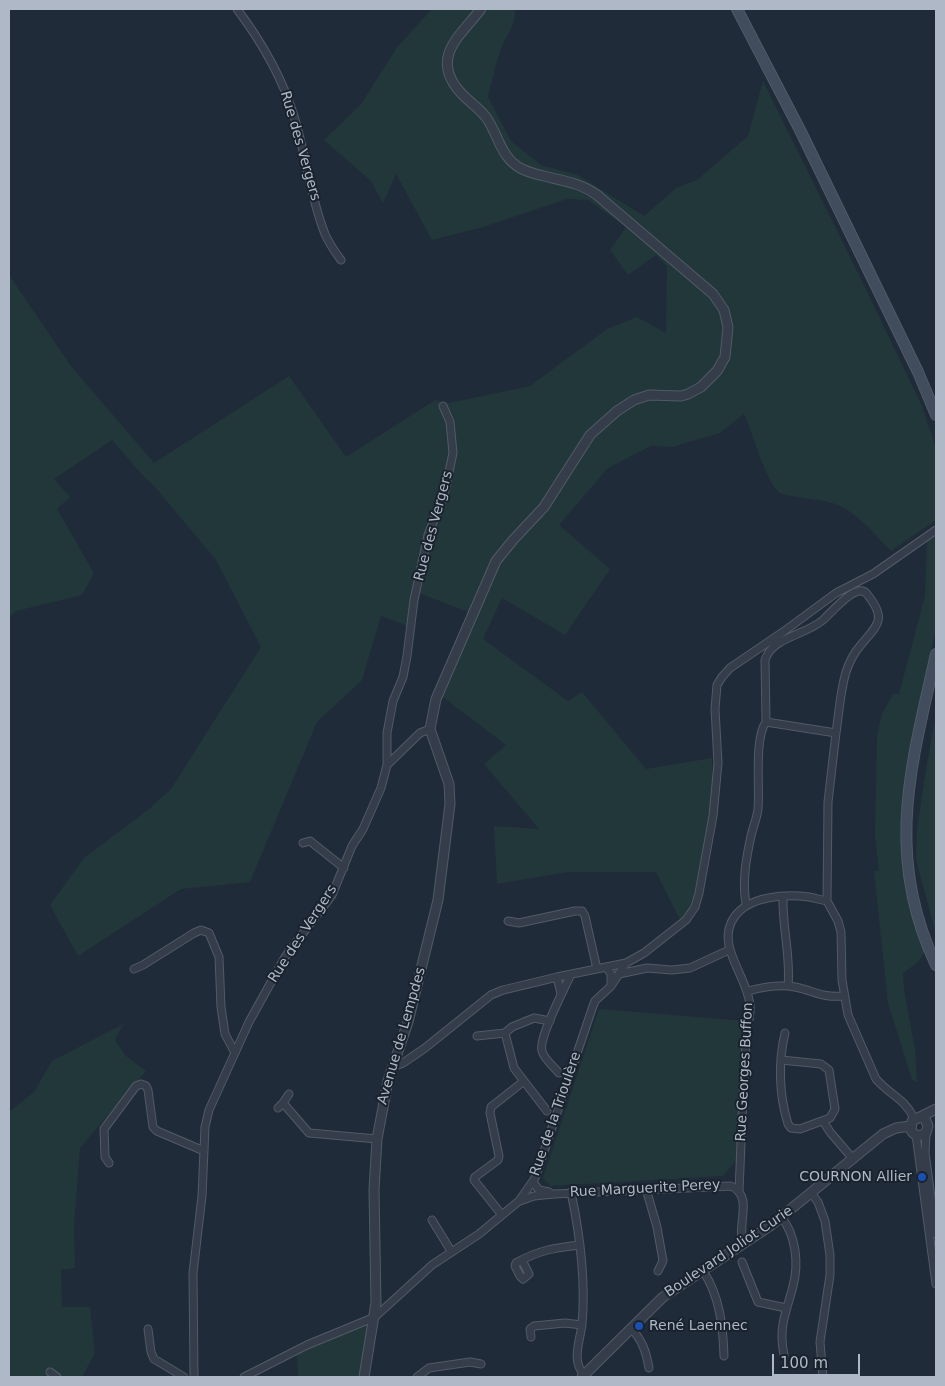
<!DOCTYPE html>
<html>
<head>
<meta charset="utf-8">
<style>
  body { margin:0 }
  #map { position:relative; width:945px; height:1386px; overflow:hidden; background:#202b39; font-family:"DejaVu Sans",sans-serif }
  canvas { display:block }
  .frame { position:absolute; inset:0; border:10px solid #aeb8c6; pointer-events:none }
  .scale { position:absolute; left:772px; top:1354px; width:88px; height:22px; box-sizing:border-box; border:2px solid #aeb8c6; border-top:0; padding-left:6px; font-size:15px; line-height:18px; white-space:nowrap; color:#aeb8c6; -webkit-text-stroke:4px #19222d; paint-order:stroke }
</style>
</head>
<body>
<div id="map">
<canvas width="945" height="1386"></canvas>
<div class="frame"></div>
<div class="scale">100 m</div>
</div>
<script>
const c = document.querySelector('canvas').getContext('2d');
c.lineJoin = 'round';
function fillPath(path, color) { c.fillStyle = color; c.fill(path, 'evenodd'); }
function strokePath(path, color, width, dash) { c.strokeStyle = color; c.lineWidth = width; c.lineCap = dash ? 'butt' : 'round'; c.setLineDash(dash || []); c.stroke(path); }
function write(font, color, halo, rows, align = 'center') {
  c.font = font + ' "DejaVu Sans",sans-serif'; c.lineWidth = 4; c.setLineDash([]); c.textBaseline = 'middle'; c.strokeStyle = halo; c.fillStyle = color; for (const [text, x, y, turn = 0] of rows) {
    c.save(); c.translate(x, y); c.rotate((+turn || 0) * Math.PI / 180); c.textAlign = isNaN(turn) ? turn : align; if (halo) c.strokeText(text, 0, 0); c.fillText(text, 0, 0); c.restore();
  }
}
fillPath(new Path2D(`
  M 432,9 L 515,9 C 515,27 509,31 502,46 C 496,62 492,81 488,97 L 511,141 L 541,165 L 578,175 L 644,216 L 676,188 L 697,180 L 748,136 L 763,81 L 862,281 L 922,406 L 936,449 L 936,520 L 891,551 C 873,533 855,509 829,502 C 818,499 788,497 780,493 C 767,485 752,431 744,414 L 720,433 L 672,447 L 651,446 L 608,468 L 559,525 L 610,569 L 565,635 L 502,598 L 483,639 L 568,701 L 582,692 L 646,769 L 712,758 L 713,795 L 702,862 L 689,913 L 680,920 L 656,872 L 567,872 L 497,884 L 494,826 L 539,829 L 484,764 L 506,745 L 435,691 L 468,612 L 419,593 L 413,628 L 381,616 L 362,680 L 317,722 L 250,882 L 181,889 L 78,956 L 50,905 L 84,858 L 148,810 L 171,789 L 261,647 L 216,560 L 155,487 L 145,478 L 112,440 L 54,479 L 70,497 L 57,509 L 94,573 L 82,595 L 16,611 L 9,618 L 9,275 L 71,366 L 154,463 L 289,376 L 346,457 L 435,400 L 449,403 L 530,386 L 607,329 L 637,317 L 666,333 L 667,266 L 656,255 L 628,275 L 610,250 L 626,227 L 588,200 L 567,199 L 483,227 L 432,240 L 396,174 L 383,203 L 371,181 L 324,140 L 361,104 L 398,46 Z
  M 936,534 L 936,627 L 903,795 L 901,835 L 901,852 L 913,920 L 925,952 L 917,963 L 903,973 L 904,989 L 915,1050 L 917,1082 L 912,1080 L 888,1003 L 874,871 L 879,871 L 875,835 L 877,737 L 881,716 L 893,694 L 899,694 L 925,596 L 927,540 Z
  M 936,715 L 936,934 L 916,860 L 917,829 L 927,763 Z
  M 599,1009 L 744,1021 L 738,1158 L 723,1176 L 550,1186 L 543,1178 Z
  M 123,1024 L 115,1040 L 126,1056 L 146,1071 L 80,1148 L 74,1225 L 75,1268 L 61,1270 L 62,1307 L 90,1307 L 95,1353 L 82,1377 L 9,1377 L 9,1112 L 34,1092 L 52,1061 Z
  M 364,1323 L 367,1326 L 366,1341 L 359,1377 L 298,1377 L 297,1354 Z`), '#22373a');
const minor = new Path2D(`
  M 237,9 C 261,41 282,77 294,116 C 306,155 310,197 325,234 C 329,243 335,252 341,260
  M 766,722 L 765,660 C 772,637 806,635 823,620 C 831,613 857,581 867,594 C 888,620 877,625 860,646 C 854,653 849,663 846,672 C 840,692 839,713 836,733
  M 387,765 L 420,733 L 430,729
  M 303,843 L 310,841 L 344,868
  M 783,897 C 782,927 791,956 788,986
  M 746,904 C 742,881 746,859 751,836 C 753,827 757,818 758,809 C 760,788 754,738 766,722 L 836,733 L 828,802 L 827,901
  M 508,921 L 519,923 L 575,911 L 582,911 L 585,916 L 597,969
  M 606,967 L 611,974 L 611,986
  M 134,969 L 143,965 L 194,933 L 201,930 L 209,933 L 219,957 L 221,1007 L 225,1034 L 235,1053
  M 619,973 L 619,974 L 647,968 L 672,970 L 690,968 L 729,950
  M 557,977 L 561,994
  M 748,991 C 763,987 779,984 795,987 C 815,991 821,998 844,996
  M 477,1036 L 505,1033
  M 781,1060 L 821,1064 L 829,1070 L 835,1109 L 830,1118 L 800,1129 L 791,1128 L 788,1124 C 779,1095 778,1062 785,1033
  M 393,1064 L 398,1065 L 403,1063 L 425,1048 L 491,995 L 503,990 L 557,977 L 626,963 L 644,953 L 686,920 L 695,907 L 699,893 L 713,816 L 718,763 L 715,709 L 717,685 L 722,677 L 730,668 L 783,632 L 836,593 L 873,574 L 936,530
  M 559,1073 C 554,1067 544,1059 542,1051 C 538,1038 565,988 571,974
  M 283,1103 L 289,1094
  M 278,1108 L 283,1103 L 309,1133 L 377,1139
  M 547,1111 L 514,1068 L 505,1033 L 512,1027 L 534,1018 L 550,1021
  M 823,1121 L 830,1132 L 853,1159
  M 926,1133 L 925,1153 L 936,1234
  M 916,1135 L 936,1284
  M 109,1163 L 105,1157 L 104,1129 L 136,1086 L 141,1084 L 146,1086 L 148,1090 L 153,1127 L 157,1131 L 204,1151
  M 533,1182 L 539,1190 L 549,1192
  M 646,1189 L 657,1227 L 663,1261 L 658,1271
  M 739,1191 C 741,1148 742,1105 745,1062 C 746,1052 745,1041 747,1031 C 748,1023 751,1014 750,1005 C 747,975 714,944 735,916 C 750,896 785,894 809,897 C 815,898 821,900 827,901 L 838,921 L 841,932 L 842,980 L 848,1015 L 876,1079 C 891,1096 903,1097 914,1118
  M 571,1192 C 580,1235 586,1280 582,1324 C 580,1342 571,1360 584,1375
  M 811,1193 L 818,1202 L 825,1221 L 830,1255 L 830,1275 L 820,1342 L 823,1377
  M 520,1201 L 534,1196 L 554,1194 L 731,1186 C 755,1197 735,1226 744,1244
  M 502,1215 L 474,1180 L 475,1177 L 498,1160 L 499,1156 L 490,1113 L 491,1107 L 524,1081
  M 782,1218 C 796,1236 799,1264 793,1286 C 790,1299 785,1311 783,1324 C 781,1334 782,1345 784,1355
  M 432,1220 L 451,1251
  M 522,1260 L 529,1274 L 523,1279 L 520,1276 L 515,1266 L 516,1263 C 539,1250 554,1248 580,1245
  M 742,1262 L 758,1302 L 786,1308
  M 703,1271 C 720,1296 723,1327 724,1356
  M 631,1328 C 642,1340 646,1351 649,1368
  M 148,1329 L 151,1352 L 154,1359 L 184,1377
  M 531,1337 L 530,1329 L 534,1326 L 565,1323 L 582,1325
  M 50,1372 L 57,1377
  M 194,1377 L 193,1273 L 202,1196 L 205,1127 L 209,1110 L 249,1022 L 285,957 L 332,895 L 352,846 L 363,829 L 381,788 L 387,765 L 387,733 L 393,701 L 403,677 L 407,656 L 414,600 L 428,535 L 444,495 L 453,453 L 450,422 L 443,406
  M 244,1377 L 307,1345 L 375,1317 L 432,1265 L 479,1234 L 519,1201 L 535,1178 L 593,1006 L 595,1001 L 611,986 L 626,963
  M 417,1377 L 429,1368 L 470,1362 L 481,1364`);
const tertiary = new Path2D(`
  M 920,1117 L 925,1119 L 928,1126 L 926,1133 C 920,1137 914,1136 911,1130 L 912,1121 L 936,1109
  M 364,1377 L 376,1303 L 374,1190 L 377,1139 L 388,1081 L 408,1022 L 438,900 L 450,804 L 449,784 L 430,729 L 436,699 L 496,561 L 513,540 L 544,507 L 590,435 L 617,411 L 634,400 L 649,395 L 681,396 L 688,394 L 701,387 L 717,371 L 725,357 L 728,327 L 724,310 L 713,294 L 597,195 C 582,184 566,181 548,177 C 539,175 530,173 522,169 C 502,159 499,138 488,120 C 481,109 470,103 461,93 C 429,58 460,36 481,9
  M 582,1377 L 663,1297 L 770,1226 L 883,1134 L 896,1128 L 910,1126`);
const secondary = new Path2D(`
  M 737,9 L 800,130 L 918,372 L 936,415
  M 936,654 C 911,766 884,855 936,965`);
strokePath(minor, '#515b67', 9);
strokePath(tertiary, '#515b67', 11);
strokePath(secondary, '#515b67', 12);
strokePath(minor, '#343d49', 7);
strokePath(tertiary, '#343d49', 9);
strokePath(secondary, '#414c5c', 10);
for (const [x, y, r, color] of [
  [922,1177,5,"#1a4fb4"],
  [639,1326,5,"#1a4fb4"]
]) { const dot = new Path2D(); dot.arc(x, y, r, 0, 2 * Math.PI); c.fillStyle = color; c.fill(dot); strokePath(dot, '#19222d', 2); }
write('14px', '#aeb8c6', '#19222d', [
  ["Rue des Vergers",300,146,74],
  ["Rue des Vergers",434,526,-75],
  ["Rue des Vergers",303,934,-57],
  ["Avenue de Lempdes",402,1036,-74],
  ["Rue Georges Buffon",745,1072,-87],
  ["Rue de la Trioulère",556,1114,-71],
  ["Rue Marguerite Perey",645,1189,-3],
  ["Boulevard Joliot Curie",729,1252,-34]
]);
write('14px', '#aeb8c6', '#19222d', [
  ["COURNON Allier",912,1177],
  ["René Laennec",649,1326,"left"]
], 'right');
</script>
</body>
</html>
